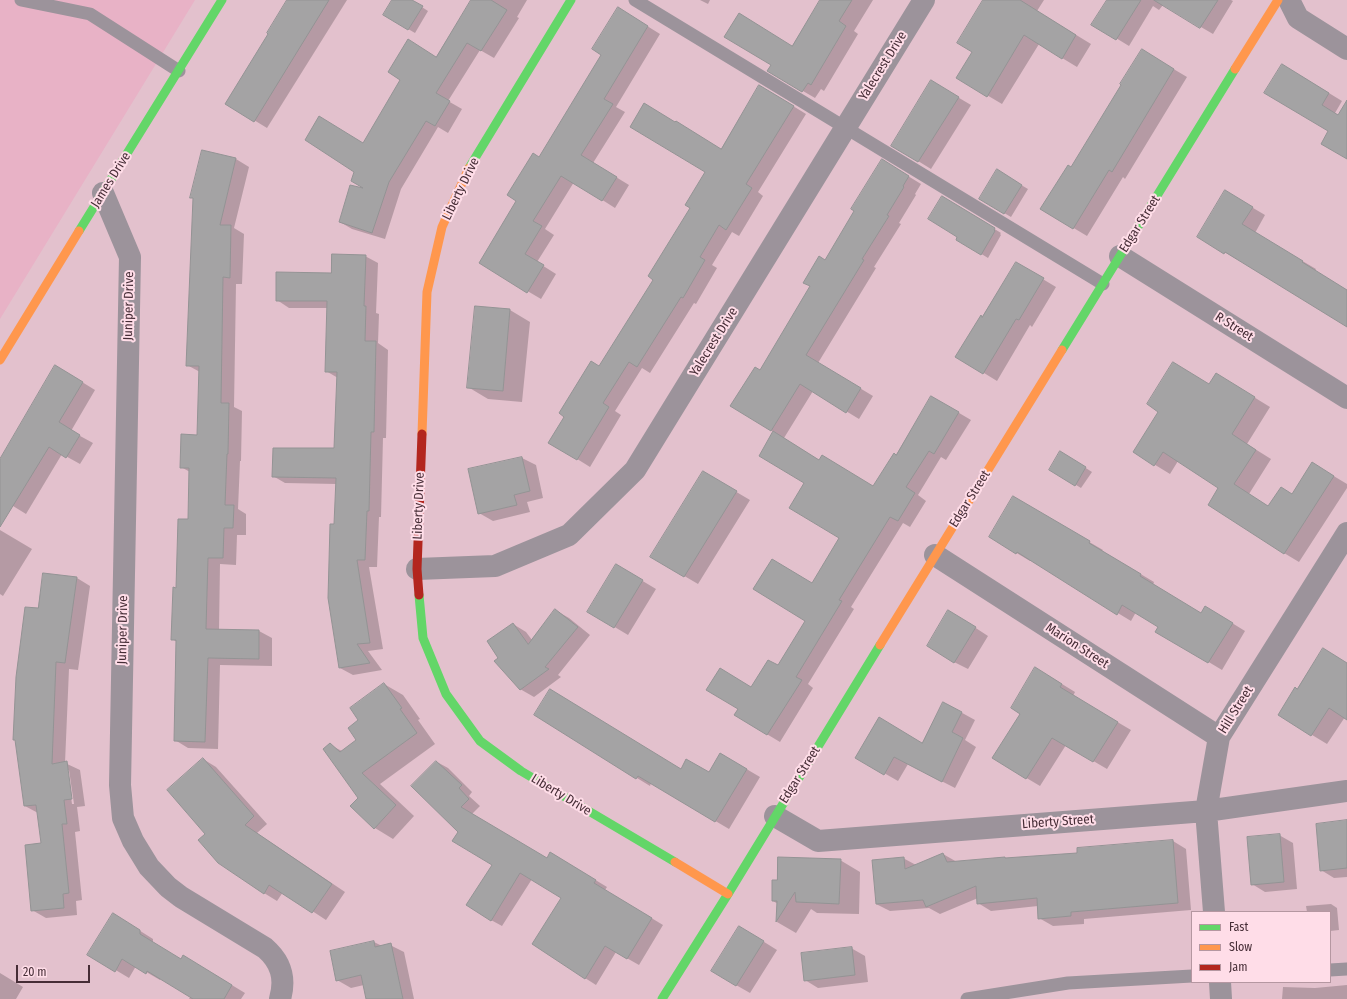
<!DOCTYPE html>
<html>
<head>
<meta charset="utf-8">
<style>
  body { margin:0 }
  #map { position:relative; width:1347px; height:999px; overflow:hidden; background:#e3c1cd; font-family:"Fira Sans Condensed",sans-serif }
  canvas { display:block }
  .legend { position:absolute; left:1191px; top:911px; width:140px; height:72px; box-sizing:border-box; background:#ffdde8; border:1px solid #b597a1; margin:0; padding:5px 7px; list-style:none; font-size:12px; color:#462d36 }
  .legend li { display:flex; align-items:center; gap:8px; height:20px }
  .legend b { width:20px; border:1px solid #b597a1 }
  .scale { position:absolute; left:16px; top:965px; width:74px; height:18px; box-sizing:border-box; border:2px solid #462d36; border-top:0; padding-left:5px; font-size:12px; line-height:14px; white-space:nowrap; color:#462d36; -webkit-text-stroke:3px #ffdde8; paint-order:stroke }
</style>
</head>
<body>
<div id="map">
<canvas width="1347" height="999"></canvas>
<ul class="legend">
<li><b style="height:5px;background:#63d668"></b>Fast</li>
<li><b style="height:5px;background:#ff974d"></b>Slow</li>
<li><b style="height:5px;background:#b3261e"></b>Jam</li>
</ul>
<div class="scale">20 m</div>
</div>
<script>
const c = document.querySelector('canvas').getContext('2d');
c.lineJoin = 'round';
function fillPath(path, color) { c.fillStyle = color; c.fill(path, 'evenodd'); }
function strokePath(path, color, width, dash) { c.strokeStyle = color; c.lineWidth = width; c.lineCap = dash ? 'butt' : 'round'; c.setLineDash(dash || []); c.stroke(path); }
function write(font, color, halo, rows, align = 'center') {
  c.font = font + ' "Fira Sans Condensed",sans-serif'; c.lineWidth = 4; c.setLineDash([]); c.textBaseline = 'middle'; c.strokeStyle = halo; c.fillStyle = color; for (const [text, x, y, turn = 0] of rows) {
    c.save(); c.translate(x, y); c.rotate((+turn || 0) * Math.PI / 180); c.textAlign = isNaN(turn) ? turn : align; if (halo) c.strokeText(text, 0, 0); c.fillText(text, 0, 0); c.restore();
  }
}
fillPath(new Path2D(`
  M 0,0 L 195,0 L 0,319 Z`), '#e8b2c6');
fillPath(new Path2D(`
  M 288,0 L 347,0 L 267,128 L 226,103 L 270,33 Z
  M 393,0 L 411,0 L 428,11 L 415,33 L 384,15 Z
  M 472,0 L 527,0 L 517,17 L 519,18 L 494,58 L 480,50 L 448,101 L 462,109 L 448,133 L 438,127 L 401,189 L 385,239 L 352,229 L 340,222 L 367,191 L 364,144 L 437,58 Z
  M 700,0 L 710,0 L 708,4 Z
  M 822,0 L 873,0 L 854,31 L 858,34 L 824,91 L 821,89 L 815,98 L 803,91 L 793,47 Z
  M 985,0 L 1044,0 L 1037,11 L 1091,44 L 1077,67 L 1039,44 L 1002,104 L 958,78 L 974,52 Z
  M 1114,0 L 1231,0 L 1233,1 L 1213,34 L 1163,5 L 1159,10 L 1153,6 L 1129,46 L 1093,24 Z
  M 631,16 L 660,34 L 616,107 L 625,112 L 593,163 L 629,185 L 615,208 L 574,182 L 545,229 L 554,235 L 537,262 L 556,274 L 541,299 L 480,263 L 518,200 L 539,158 Z
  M 1155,58 L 1187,77 L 1125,179 L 1123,177 L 1087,236 L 1042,209 Z
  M 1296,73 L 1342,101 L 1335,113 L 1347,121 L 1347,158 Z
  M 944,89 L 971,105 L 931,169 L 918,161 Z
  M 772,93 L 806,114 L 758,192 L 763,196 L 739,236 L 732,232 L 712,265 L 717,268 L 696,304 L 694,303 L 650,373 L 642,368 L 615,411 L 621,415 L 590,467 L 550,442 L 599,368 L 655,279 L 721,150 Z
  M 202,151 L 236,159 L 249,167 L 234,228 L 244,234 L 242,284 L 236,284 L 234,407 L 242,411 L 241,461 L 240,461 L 238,509 L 246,514 L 246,535 L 237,535 L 236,565 L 220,564 L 219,630 L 259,631 L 272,638 L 272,666 L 220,665 L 218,749 L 188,748 L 175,740 L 177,642 L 172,639 L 177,589 L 189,520 L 190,472 L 181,467 L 198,436 L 200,372 L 187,365 L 194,199 L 191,197 Z
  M 895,168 L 921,184 L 915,194 L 916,195 L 899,223 L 901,224 L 874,267 L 876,268 L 818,363 L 873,396 L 859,419 L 813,391 L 784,438 L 820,461 L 874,487 L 896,456 L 932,397 L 971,420 L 946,460 L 941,457 L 918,495 L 926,501 L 910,527 L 903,523 L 851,607 L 854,609 L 808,684 L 813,688 L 780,742 L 735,715 L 752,688 L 778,666 L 807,621 L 812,584 L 840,538 L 774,432 L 732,406 L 760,371 L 826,261 Z
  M 997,171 L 1028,189 L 1011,217 L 980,199 Z
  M 1226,192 L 1265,215 L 1255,233 L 1316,269 L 1315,271 L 1347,290 L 1347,326 L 1239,259 L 1238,260 L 1198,236 Z
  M 943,197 L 1001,233 L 1000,234 L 1001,235 L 988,258 L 957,239 L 959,237 Z
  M 365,256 L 378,263 L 376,313 L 379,314 L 378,343 L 388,350 L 386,438 L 383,438 L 381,517 L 379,517 L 377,567 L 369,567 L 383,649 L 368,651 L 382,670 L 353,675 L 340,668 L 329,598 L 335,525 L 336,484 L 285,483 L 273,476 L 335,449 L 338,378 L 326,371 L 327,308 L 289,308 L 277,300 L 332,274 Z
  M 1016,263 L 1056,287 L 1032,327 L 1030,325 L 997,381 L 984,373 L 983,318 Z
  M 476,307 L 510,310 L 530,322 L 522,402 L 488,399 L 468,387 Z
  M 56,366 L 95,390 L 71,431 L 93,443 L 80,464 L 62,454 L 26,514 L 0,498 L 0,460 Z
  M 1231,383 L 1270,407 L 1247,444 L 1271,459 L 1249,494 L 1269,507 L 1292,495 L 1327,472 L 1347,484 L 1347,488 L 1299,562 L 1284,553 L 1220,488 L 1178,461 L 1170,474 L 1134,452 L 1210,385 Z
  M 1067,456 L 1092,472 L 1081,488 L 1050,469 Z
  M 522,458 L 536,465 L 543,498 L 527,502 L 530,512 L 493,521 L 479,513 L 469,470 Z
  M 716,480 L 750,500 L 698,584 L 652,557 Z
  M 1014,498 L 1103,550 L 1102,551 L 1154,582 L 1153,585 L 1201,614 L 1219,615 L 1245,631 L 1222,670 L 1157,631 L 1160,627 L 1136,612 L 1131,621 L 1030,560 L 1030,561 L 990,537 Z
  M 0,530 L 32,549 L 3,596 L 0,594 Z
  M 616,565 L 656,589 L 628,635 L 588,611 Z
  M 77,578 L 90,586 L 78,670 L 69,669 L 65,763 L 80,770 L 85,806 L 77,807 L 80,831 L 75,832 L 82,900 L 76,901 L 77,915 L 46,918 L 32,910 L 42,844 L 38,813 L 25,806 L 39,609 ZM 67,770 L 69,770 L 74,804 L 72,804 Z
  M 555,610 L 569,618 L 590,635 L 558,675 L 561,677 L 534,697 L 520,689 L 513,624 L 526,632 L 532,640 Z
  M 962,619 L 988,636 L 968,669 L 954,662 Z
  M 1347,663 L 1347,719 L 1345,717 L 1327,744 L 1279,715 L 1298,690 Z
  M 1049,676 L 1075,692 L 1073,696 L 1131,730 L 1107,769 L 1066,745 L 1040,786 L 993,758 Z
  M 384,684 L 403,695 L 420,719 L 418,720 L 435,744 L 380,784 L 414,816 L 393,839 L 375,828 L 330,745 L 342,751 L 358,740 L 360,721 Z
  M 944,703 L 975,720 L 965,740 L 976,747 L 955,788 L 908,764 L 898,781 L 856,757 L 923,745 Z
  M 535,715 L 681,770 L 709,773 L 721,754 L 760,777 L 729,829 L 651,783 L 650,786 L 637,778 Z
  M 203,759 L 216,767 L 267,824 L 257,833 L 345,892 L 326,920 L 283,892 L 277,901 L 264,893 L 206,834 Z
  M 437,762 L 448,768 L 472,792 L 469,796 L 480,806 L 472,814 L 547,859 L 551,853 L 607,887 L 605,890 L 663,925 L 639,965 L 616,952 L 596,985 L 585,978 L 562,898 L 532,879 L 502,926 L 491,920 L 493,865 L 460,832 Z
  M 1347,821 L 1347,877 L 1334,878 L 1321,870 Z
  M 1279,835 L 1293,843 L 1297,889 L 1265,892 L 1252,884 Z
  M 1173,841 L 1186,849 L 1191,910 L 1084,919 L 1084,924 L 1053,926 L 1039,918 L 1038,906 L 991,911 L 978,903 L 978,898 L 940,914 L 929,908 L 890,911 L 876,904 L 903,858 L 916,865 L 943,854 L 957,862 L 1007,859 L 1078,854 Z
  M 840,860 L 860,872 L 859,914 L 817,913 L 811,909 L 796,933 L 777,922 L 778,904 L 773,901 L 778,881 Z
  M 1331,904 L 1337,908 L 1339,930 L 1330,931 L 1330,912 L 1307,912 L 1306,906 Z
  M 126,922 L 153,939 L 153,943 L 181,960 L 197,964 L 245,993 L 241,999 L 189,999 L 191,996 L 161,978 L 160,980 L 136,966 L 129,978 L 89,954 Z
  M 753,935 L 777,950 L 750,993 L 736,985 Z
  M 374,942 L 382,946 L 390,945 L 404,952 L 414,999 L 367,999 L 364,985 L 351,988 L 337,980 Z
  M 851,948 L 865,956 L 868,982 L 818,988 L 805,980 Z
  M 0,973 L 23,987 L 16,999 L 0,999 Z
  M 1347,985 L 1347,999 L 1282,999 L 1283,987 L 1315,988 Z`), '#0003');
const building = new Path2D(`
  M 287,0 L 329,0 L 254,122 L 225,104 L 268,34 L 267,33 Z
  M 392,0 L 412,0 L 423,6 L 408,30 L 383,15 Z
  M 471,0 L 491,0 L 507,10 L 481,51 L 467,43 L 436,93 L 450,101 L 435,126 L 426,121 L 389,182 L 372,233 L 339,222 L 350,185 L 363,188 L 351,181 L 354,172 L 305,140 L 319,116 L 363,143 L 400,80 L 388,72 L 408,39 L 436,57 Z
  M 820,0 L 852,0 L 839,21 L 846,26 L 811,85 L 808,83 L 802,92 L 767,71 L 771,65 L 724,37 L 739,13 L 792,46 Z
  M 983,0 L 1020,0 L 1076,35 L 1062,59 L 1024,35 L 987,97 L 956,78 L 972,52 L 957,43 Z
  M 1107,0 L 1141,0 L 1116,40 L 1091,25 Z
  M 1154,0 L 1218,0 L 1200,28 Z
  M 618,7 L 648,26 L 604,99 L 613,104 L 581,155 L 617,177 L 602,201 L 561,176 L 533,221 L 542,226 L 525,254 L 544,265 L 527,293 L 479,263 L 516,201 L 507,195 L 533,153 L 539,157 L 601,55 L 592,49 Z
  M 1142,49 L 1174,69 L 1112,172 L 1109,170 L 1073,229 L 1040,209 L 1068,165 L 1071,167 L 1121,85 L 1120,84 Z
  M 1282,64 L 1329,93 L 1322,105 L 1338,115 L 1347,100 L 1347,159 L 1321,144 L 1328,131 L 1264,93 Z
  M 931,80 L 959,97 L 918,162 L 891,146 Z
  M 759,85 L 794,106 L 746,184 L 752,188 L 726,230 L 719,225 L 700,257 L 705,260 L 683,298 L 681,297 L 637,367 L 629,362 L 603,403 L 609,407 L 577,460 L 548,443 L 564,417 L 559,413 L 591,361 L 599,366 L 653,280 L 648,276 L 690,208 L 685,205 L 705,172 L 630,127 L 644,103 L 675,122 L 676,121 L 721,149 Z
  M 202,150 L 236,158 L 220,225 L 231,225 L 230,278 L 223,277 L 221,403 L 229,403 L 228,454 L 227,454 L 225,505 L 234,505 L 233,528 L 224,528 L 223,558 L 208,558 L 206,629 L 259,630 L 259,659 L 208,658 L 205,742 L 174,741 L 176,640 L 171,640 L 173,587 L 176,588 L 178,519 L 188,519 L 189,468 L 180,468 L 181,434 L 197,435 L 199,366 L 186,366 L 193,198 L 190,198 Z
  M 882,159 L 909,176 L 903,186 L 904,187 L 887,215 L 889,216 L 862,259 L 864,260 L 806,355 L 861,388 L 846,413 L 800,384 L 771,431 L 730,406 L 755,367 L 760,370 L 810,286 L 803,283 L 819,256 L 825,260 L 854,211 L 851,209 Z
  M 997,169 L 1022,185 L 1004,214 L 979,199 Z
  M 1225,190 L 1253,207 L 1242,224 L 1303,261 L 1302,262 L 1347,290 L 1347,327 L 1225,252 L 1224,254 L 1197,237 Z
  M 942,196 L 995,228 L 994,230 L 995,231 L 981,255 L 956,240 L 957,237 L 928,219 Z
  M 332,254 L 366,255 L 364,306 L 366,306 L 365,341 L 376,341 L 374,432 L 371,432 L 369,511 L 367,511 L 365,560 L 357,560 L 370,643 L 357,644 L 370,663 L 339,668 L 328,598 L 330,524 L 334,524 L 336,478 L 272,477 L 273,448 L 334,448 L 337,372 L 325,372 L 327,301 L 276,301 L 276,272 L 331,273 Z
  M 1016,262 L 1044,278 L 1019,320 L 1016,319 L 983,374 L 955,357 L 981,315 L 982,317 Z
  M 475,306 L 510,309 L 503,391 L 467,388 Z
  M 1173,362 L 1209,384 L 1216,373 L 1255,397 L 1232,434 L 1256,450 L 1234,484 L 1268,506 L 1281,487 L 1292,494 L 1312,462 L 1334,476 L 1284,554 L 1208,505 L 1218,488 L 1163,452 L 1154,466 L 1133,452 L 1158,412 L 1147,404 Z
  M 55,365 L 83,382 L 59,422 L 80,435 L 66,458 L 49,447 L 0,527 L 0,459 Z
  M 931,396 L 959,412 L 934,454 L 929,451 L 906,487 L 915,493 L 898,521 L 890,517 L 839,600 L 842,601 L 796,677 L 802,680 L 767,735 L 734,715 L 738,709 L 706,690 L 720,668 L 751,687 L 768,660 L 778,665 L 805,621 L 753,589 L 772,559 L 812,583 L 839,538 L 789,508 L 804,483 L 759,456 L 773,431 L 819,460 L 822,455 L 873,486 L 894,453 L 896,455 Z
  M 1060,451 L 1086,467 L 1075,486 L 1049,470 Z
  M 522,457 L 530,491 L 514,495 L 517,505 L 478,514 L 468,469 Z
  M 703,471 L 737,491 L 684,577 L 650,557 Z
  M 1013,496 L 1090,541 L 1089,543 L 1141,574 L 1140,576 L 1201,613 L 1205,606 L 1233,623 L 1208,663 L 1155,632 L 1158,627 L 1122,605 L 1117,615 L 1017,552 L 1016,554 L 989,537 Z
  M 616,564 L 643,580 L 614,628 L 587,612 Z
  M 43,573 L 77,577 L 65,663 L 56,662 L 52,764 L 67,761 L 72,799 L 64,800 L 67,824 L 62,824 L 69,893 L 63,894 L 64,908 L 31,911 L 25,845 L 41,843 L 36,805 L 24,806 L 15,740 L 13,740 L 16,677 L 25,607 L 38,608 Z
  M 555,609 L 578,627 L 545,667 L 549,669 L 520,690 L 494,661 L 498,658 L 487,641 L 513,623 L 528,644 Z
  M 948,610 L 976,627 L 954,663 L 927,646 Z
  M 1323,648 L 1347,663 L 1347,720 L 1329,708 L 1311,736 L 1278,715 L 1295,687 L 1297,689 Z
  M 1035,667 L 1062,684 L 1060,687 L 1118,722 L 1093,762 L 1052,738 L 1026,779 L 992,758 L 1020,714 L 1011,708 Z
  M 384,683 L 402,708 L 400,709 L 417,733 L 362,773 L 396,805 L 374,829 L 350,806 L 358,798 L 323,749 L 330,743 L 340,752 L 356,740 L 348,728 L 358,720 L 350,708 Z
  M 550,689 L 681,769 L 686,759 L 709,772 L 720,753 L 747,769 L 715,822 L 638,776 L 636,779 L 534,715 Z
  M 943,702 L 962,712 L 952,732 L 963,738 L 942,782 L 894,757 L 884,775 L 855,758 L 879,717 L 922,743 Z
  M 203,758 L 254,816 L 245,825 L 332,884 L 312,913 L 269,885 L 264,894 L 218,863 L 198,840 L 205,834 L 167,790 Z
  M 436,761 L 462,785 L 459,788 L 469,799 L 461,807 L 547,858 L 550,852 L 596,880 L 594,883 L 652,918 L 627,959 L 605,946 L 585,979 L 532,944 L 561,898 L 520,873 L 491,921 L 466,905 L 492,865 L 452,841 L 458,832 L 411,786 Z
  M 1347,820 L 1347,868 L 1320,871 L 1316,824 Z
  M 1280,834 L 1284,882 L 1251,885 L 1247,837 Z
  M 1173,840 L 1178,903 L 1071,912 L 1071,916 L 1038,919 L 1037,898 L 977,904 L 976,886 L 926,907 L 923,900 L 876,904 L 872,860 L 904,857 L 905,869 L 943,853 L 947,862 L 1005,857 L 1005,858 L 1077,853 L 1077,848 Z
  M 778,857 L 841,859 L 839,904 L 796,902 L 795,892 L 776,922 L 777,901 L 772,901 L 772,880 L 777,880 Z
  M 113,913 L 140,930 L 140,934 L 181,959 L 183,955 L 232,985 L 224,999 L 193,999 L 147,971 L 146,974 L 122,959 L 115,972 L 87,955 Z
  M 739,926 L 764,941 L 736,986 L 711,971 Z
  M 374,941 L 375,947 L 391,943 L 403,999 L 366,999 L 361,975 L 336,981 L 330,951 Z
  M 852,947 L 855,975 L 804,981 L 801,953 Z`);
fillPath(building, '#a4a3a4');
strokePath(building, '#939394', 1);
strokePath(new Path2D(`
  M 21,0 L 90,14 L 179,71
  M 635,0 L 1103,284
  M 1330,970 L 1347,969
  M 967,999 L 1068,983 L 1192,976`), '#9c939b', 13);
strokePath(new Path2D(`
  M 1289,0 L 1298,18 L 1347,49
  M 103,193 L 130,257 L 120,785 L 123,818 L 133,841 L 149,867 L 168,887 L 181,897 L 265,948 C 281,962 286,978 280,999
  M 1120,256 L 1347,398
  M 935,555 L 1219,737
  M 417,569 L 495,566 L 569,535 L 635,470 L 924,0
  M 775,816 L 818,841 L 1206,811 L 1347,791
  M 1214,912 L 1206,811 L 1219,737 L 1347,533
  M 1220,982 L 1221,999`), '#9c939b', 22);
strokePath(new Path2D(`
  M 469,168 L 571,0
  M 79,231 L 222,0
  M 1062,350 L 1235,69
  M 419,595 L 423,638 L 446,694 L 480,741 L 521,771 L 675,862
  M 662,999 L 728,894 L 880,645`), '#63d668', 9);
strokePath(new Path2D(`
  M 1235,69 L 1278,0
  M 0,360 L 79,231
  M 422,434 L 427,292 L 442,227 L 469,168
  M 880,645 L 1062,350
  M 675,862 L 728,894`), '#ff974d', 9);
strokePath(new Path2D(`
  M 419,595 L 417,569 L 422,434`), '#b3261e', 9);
write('13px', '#462d36', '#ffdde8', [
  ["Yalecrest Drive",883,66,-58],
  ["James Drive",111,180,-58],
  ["Liberty Drive",461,189,-64],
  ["Edgar Street",1140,224,-58],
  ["Juniper Drive",129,306,-89],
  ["R Street",1234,327,32],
  ["Yalecrest Drive",714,342,-58],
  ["Edgar Street",970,499,-58],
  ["Liberty Drive",419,506,-88],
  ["Juniper Drive",123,630,-89],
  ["Marion Street",1077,646,33],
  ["Hill Street",1236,710,-58],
  ["Edgar Street",800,775,-58],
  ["Liberty Drive",561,795,31],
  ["Liberty Street",1058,822,-4]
]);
</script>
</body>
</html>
